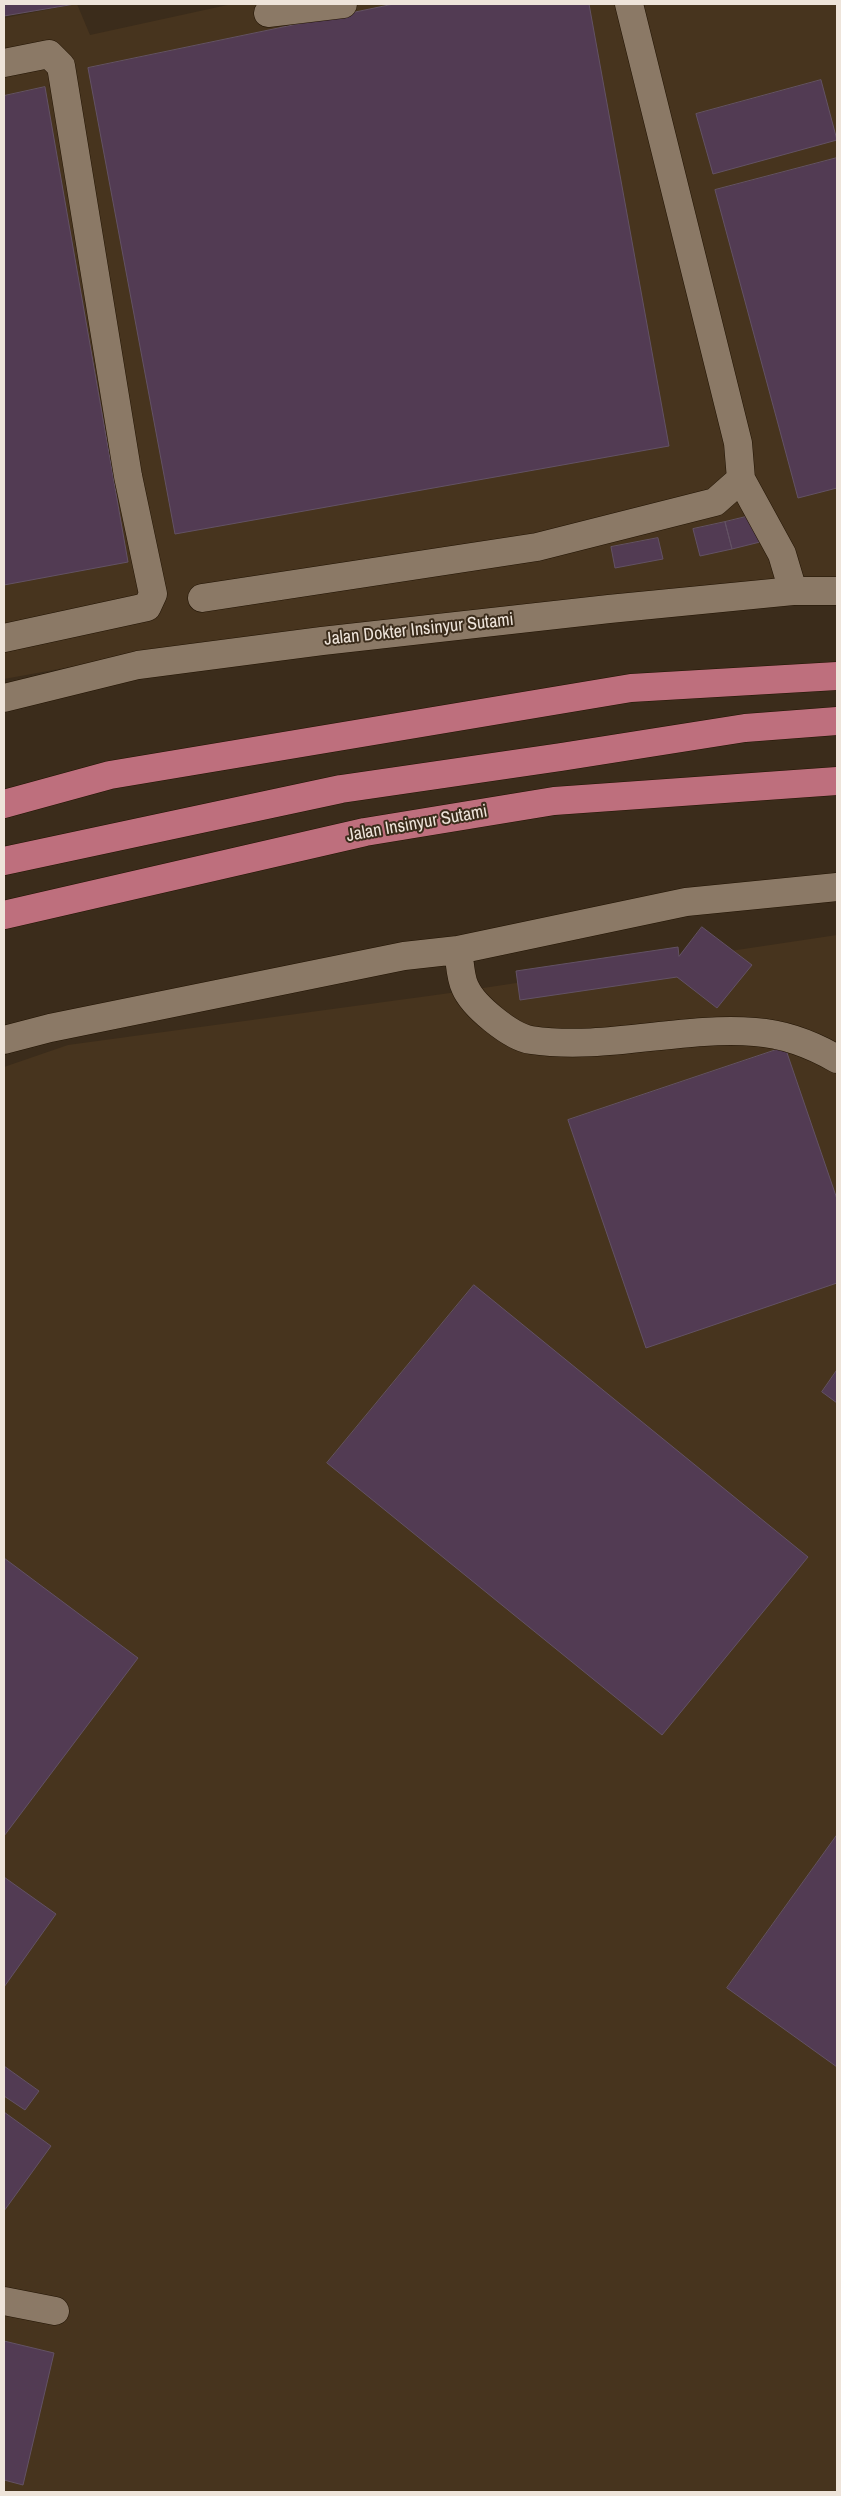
<!DOCTYPE html>
<html>
<head>
<meta charset="utf-8">
<style>
  body { margin:0 }
  #map { position:relative; width:841px; height:2496px; overflow:hidden; background:#3b2c1b; font-family:"Archivo Narrow",sans-serif }
  canvas { display:block }
  .frame { position:absolute; inset:0; border:5px solid #eee4da; pointer-events:none }
</style>
</head>
<body>
<div id="map">
<canvas width="841" height="2496"></canvas>
<div class="frame"></div>
</div>
<script>
const c = document.querySelector('canvas').getContext('2d');
c.lineJoin = 'round';
function fillPath(path, color) { c.fillStyle = color; c.fill(path, 'evenodd'); }
function strokePath(path, color, width, dash) { c.strokeStyle = color; c.lineWidth = width; c.lineCap = dash ? 'butt' : 'round'; c.setLineDash(dash || []); c.stroke(path); }
function write(font, color, halo, rows, align = 'center') {
  c.font = font + ' "Archivo Narrow",sans-serif'; c.lineWidth = 4; c.setLineDash([]); c.textBaseline = 'middle'; c.strokeStyle = halo; c.fillStyle = color; for (const [text, x, y, turn = 0] of rows) {
    c.save(); c.translate(x, y); c.rotate((+turn || 0) * Math.PI / 180); c.textAlign = isNaN(turn) ? turn : align; if (halo) c.strokeText(text, 0, 0); c.fillText(text, 0, 0); c.restore();
  }
}
fillPath(new Path2D(`
  M 77,4 L 90,35 L 232,4 L 837,4 L 837,577 L 712,588 L 192,645 L 4,679 L 4,18 Z
  M 837,935 L 837,2492 L 4,2492 L 4,1067 L 68,1045 L 443,994 Z`), '#47341e');
const building = new Path2D(`
  M 4,4 L 75,4 L 4,16 Z
  M 394,4 L 589,4 L 669,446 L 175,534 L 88,68 Z
  M 821,80 L 837,140 L 713,174 L 696,114 Z
  M 45,87 L 128,562 L 4,585 L 4,96 Z
  M 837,158 L 837,488 L 798,498 L 715,190 Z
  M 754,515 L 760,542 L 732,549 L 725,522 Z
  M 725,522 L 732,549 L 700,556 L 693,529 Z
  M 658,538 L 663,559 L 615,568 L 611,547 Z
  M 702,927 L 752,965 L 717,1008 L 677,977 L 520,1000 L 516,971 L 678,947 L 679,956 Z
  M 785,1047 L 837,1199 L 837,1283 L 646,1348 L 568,1120 Z
  M 474,1285 L 808,1557 L 662,1735 L 327,1463 Z
  M 837,1370 L 837,1403 L 822,1392 Z
  M 4,1558 L 138,1658 L 4,1836 Z
  M 837,1835 L 837,2067 L 727,1988 Z
  M 4,1877 L 56,1914 L 4,1987 Z
  M 4,2066 L 39,2091 L 25,2110 L 4,2096 Z
  M 4,2112 L 51,2146 L 4,2211 Z
  M 4,2341 L 54,2353 L 23,2485 L 4,2480 Z`);
fillPath(building, '#523b53');
strokePath(building, '#635264', 1);
const minor = new Path2D(`
  M 268,13 L 343,4
  M 4,63 L 49,54 L 61,66 L 128,476 L 153,594 L 147,607 L 4,638
  M 741,479 L 782,554 L 793,591
  M 202,598 L 537,547 L 715,502 L 741,479 L 738,443 L 629,4
  M 4,698 L 138,665 L 322,641 L 609,609 L 793,591 L 837,591
  M 458,950 C 460,961 460,977 465,987 C 473,1006 511,1037 531,1040 C 605,1051 681,1026 755,1032 C 785,1034 811,1044 837,1059
  M 4,1040 L 50,1028 L 404,956 L 458,950 L 686,902 L 837,887
  M 4,2301 L 55,2311`);
const highway = new Path2D(`
  M 4,804 L 110,775 L 631,688 L 837,676
  M 4,861 L 341,789 L 561,757 L 745,728 L 837,721
  M 4,915 L 365,832 L 554,801 L 837,781`);
strokePath(minor, '#221404', 29);
strokePath(highway, '#221404', 29);
strokePath(minor, '#8b7966', 28);
strokePath(highway, '#be6f7d', 28);
write('18px', '#eee4da', '#3b2c1b', [
  ["Jalan Dokter Insinyur Sutami",419,630,-6],
  ["Jalan Insinyur Sutami",417,824,-10]
]);
</script>
</body>
</html>
